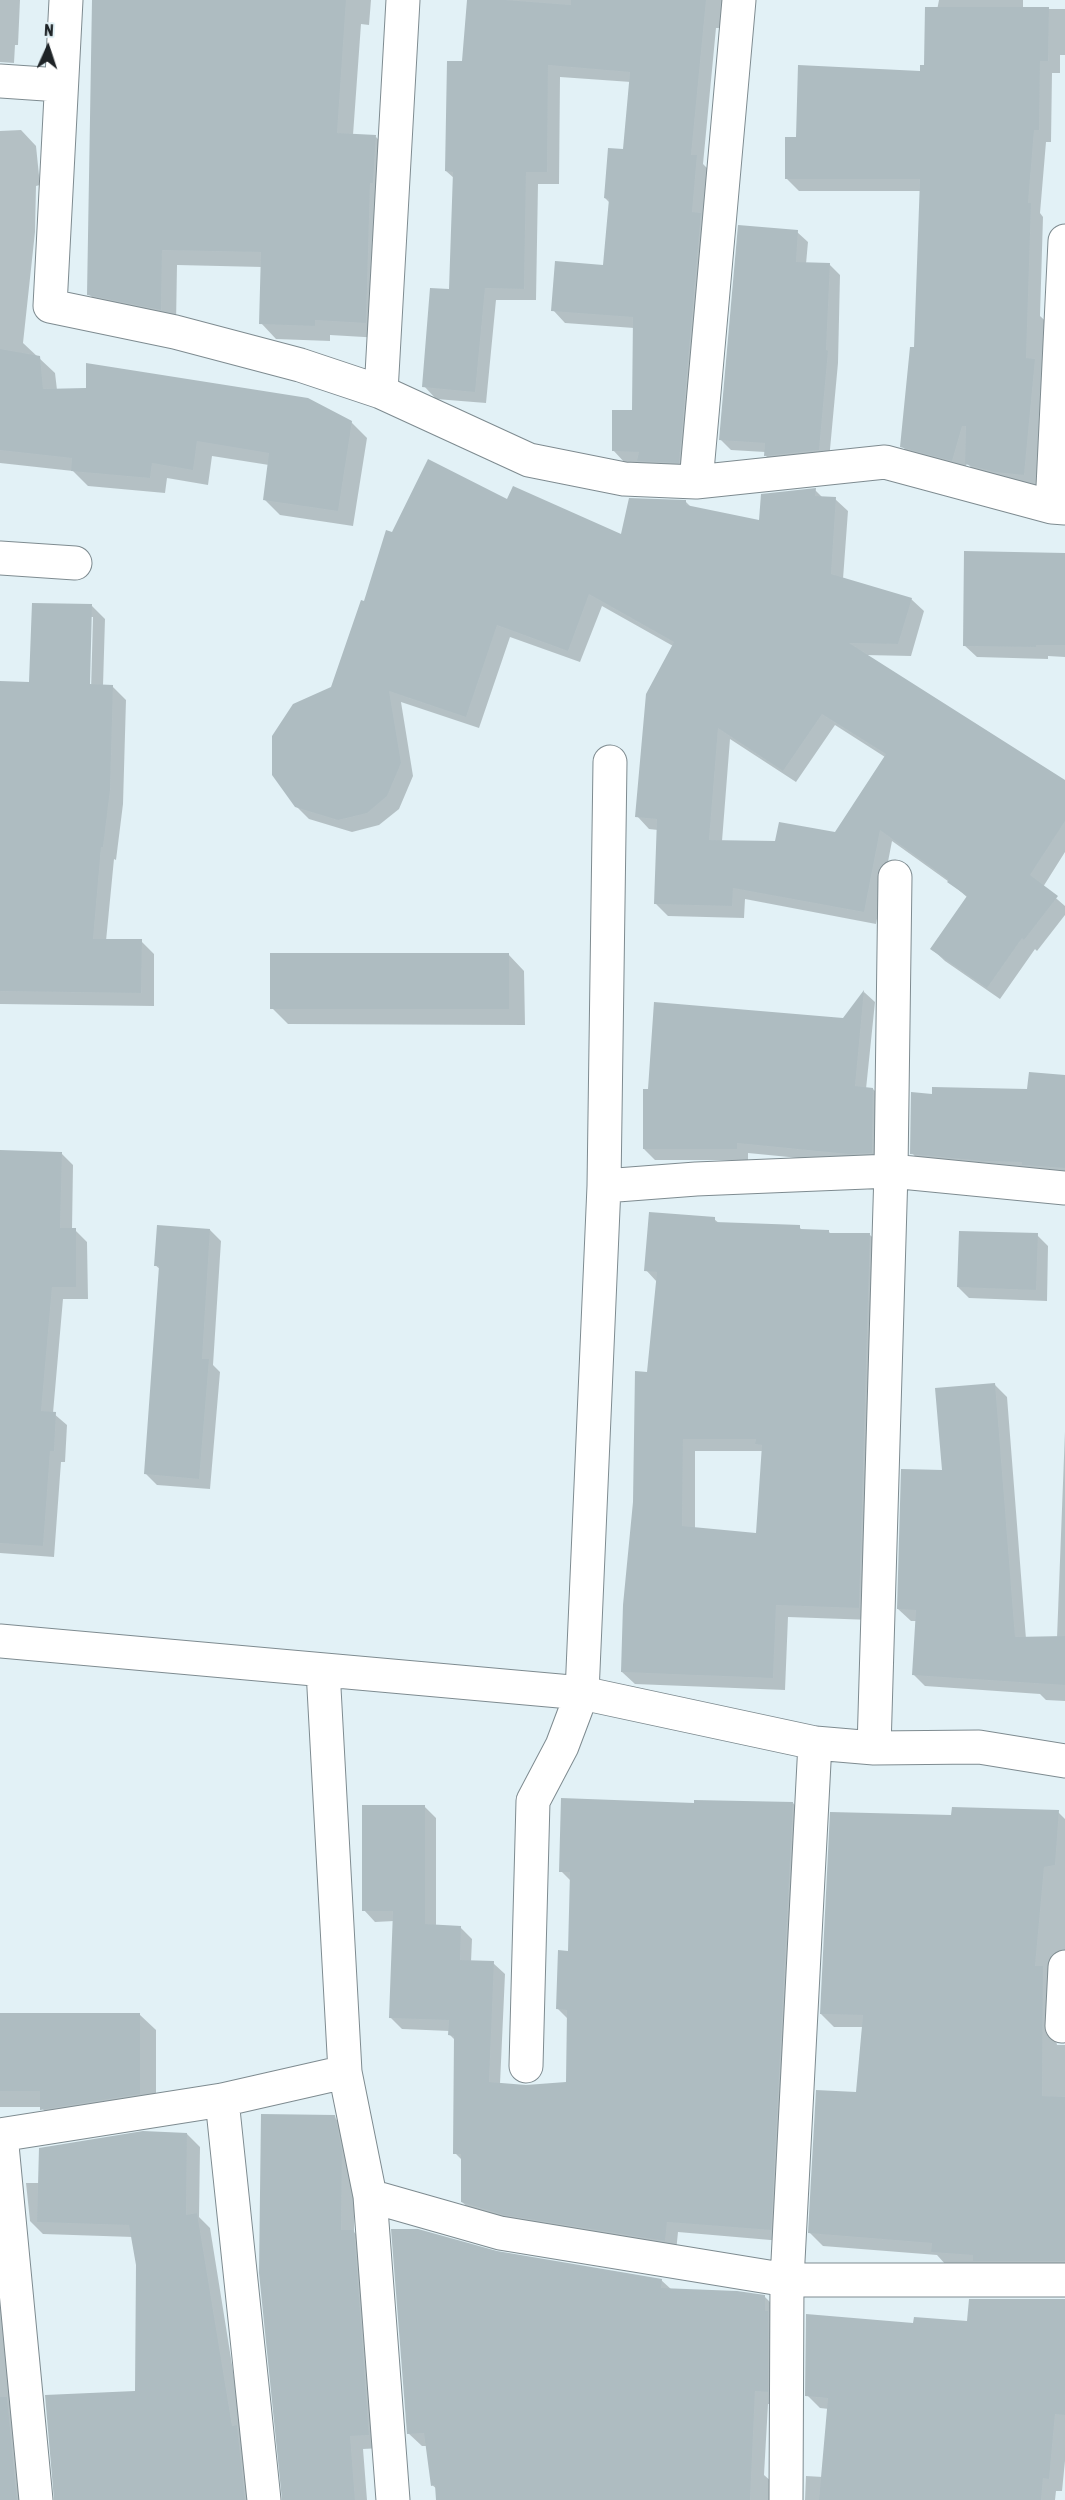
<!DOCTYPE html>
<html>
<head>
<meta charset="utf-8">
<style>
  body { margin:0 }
  #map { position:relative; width:1065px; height:2500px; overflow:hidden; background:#e2f1f6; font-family:"Asap Condensed",sans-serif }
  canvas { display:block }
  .north { position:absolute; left:18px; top:18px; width:60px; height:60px; -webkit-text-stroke:4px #e2f1f6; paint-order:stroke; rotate:3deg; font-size:16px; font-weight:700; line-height:24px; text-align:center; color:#1e2326 }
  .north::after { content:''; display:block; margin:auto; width:21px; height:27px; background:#1e2326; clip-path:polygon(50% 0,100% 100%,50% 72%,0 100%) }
</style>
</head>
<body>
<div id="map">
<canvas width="1065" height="2500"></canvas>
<div class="north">N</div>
</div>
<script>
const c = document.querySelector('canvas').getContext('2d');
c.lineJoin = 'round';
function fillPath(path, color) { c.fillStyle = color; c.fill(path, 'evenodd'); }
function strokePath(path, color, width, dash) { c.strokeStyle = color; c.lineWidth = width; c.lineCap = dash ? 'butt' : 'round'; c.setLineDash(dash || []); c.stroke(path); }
fillPath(new Path2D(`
  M 0,0 L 20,0 L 18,45 L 15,45 L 14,63 L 0,62 Z
  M 93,0 L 371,0 L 369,25 L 361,24 L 353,135 L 376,137 L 391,153 L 381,338 L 330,335 L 330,341 L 276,339 L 261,323 L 262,267 L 177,265 L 176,325 L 104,310 L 89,294 Z
  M 468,0 L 727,0 L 726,28 L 716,28 L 703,164 L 708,169 L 691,474 L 651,472 L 641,463 L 625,463 L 613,450 L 633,412 L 634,328 L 565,323 L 553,310 L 605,267 L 610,203 L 605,198 L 624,150 L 631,82 L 560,77 L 559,184 L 538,184 L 536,300 L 496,300 L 486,403 L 436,399 L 424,386 L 450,291 L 455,179 L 446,171 L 463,62 Z
  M 939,0 L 1023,0 L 1023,9 L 1065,9 L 1065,55 L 1060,55 L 1060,73 L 1052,73 L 1051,142 L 1046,142 L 1040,213 L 1043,217 L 1040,316 L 1054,329 L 1047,487 L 1007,484 L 979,476 L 967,463 L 964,472 L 914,459 L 902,446 L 915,349 L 921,191 L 799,191 L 787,179 L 797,139 L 921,73 L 926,67 Z
  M 21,130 L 36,146 L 40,185 L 36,186 L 35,232 L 23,343 L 55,373 L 57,390 L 351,422 L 367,438 L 353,526 L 280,515 L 264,499 L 269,465 L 212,456 L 208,485 L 167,478 L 165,493 L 88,486 L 73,471 L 0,463 L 0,131 Z
  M 797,232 L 808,242 L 806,264 L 829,264 L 840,275 L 838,363 L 829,460 L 776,466 L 765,455 L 765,452 L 731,450 L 720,439 Z
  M 815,490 L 823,498 L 835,499 L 848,511 L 843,579 L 911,599 L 924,611 L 911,656 L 865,655 L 1065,782 L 1065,852 L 1043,887 L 1065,906 L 1065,915 L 1037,951 L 1035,949 L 1000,999 L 945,961 L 932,949 L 968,898 L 952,884 L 892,841 L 876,924 L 745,899 L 744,918 L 668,916 L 656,904 L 658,830 L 649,829 L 637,816 L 673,646 L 602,606 L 580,662 L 510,637 L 479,728 L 401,702 L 413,776 L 399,809 L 379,825 L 352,832 L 309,819 L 296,806 L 332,688 L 393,534 L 508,501 L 622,536 L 686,502 L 691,507 L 760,521 ZM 835,725 L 885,757 L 836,834 L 776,843 L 722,841 L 730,739 L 796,782 Z
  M 1065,554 L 1065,657 L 1048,656 L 1048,659 L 977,657 L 964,645 Z
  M 92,606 L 105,619 L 103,686 L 112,686 L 126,700 L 123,804 L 116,860 L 114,859 L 106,941 L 141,941 L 154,954 L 154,1006 L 0,1004 L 0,683 L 30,684 ZM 90,617 L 93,617 L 91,691 L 88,691 Z
  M 508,954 L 524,971 L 525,1025 L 288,1024 L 272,1008 Z
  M 864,992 L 875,1002 L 866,1089 L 873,1089 L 884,1100 L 883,1163 L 860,1164 L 748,1153 L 748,1160 L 655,1160 L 644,1149 L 649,1090 L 843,1019 Z
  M 1065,1076 L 1065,1180 L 925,1167 L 912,1153 L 934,1096 L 1029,1090 Z
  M 0,1151 L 62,1154 L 73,1165 L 72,1230 L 75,1230 L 87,1242 L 88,1299 L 63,1299 L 53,1413 L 67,1425 L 65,1462 L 61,1462 L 54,1557 L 0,1553 Z
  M 714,1219 L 720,1224 L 799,1227 L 803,1231 L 828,1231 L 831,1234 L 870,1235 L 883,1247 L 872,1620 L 788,1617 L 785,1690 L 635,1684 L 622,1672 L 657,1282 L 646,1270 ZM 695,1451 L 763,1451 L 757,1534 L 695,1528 Z
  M 210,1230 L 221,1241 L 213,1365 L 220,1372 L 210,1489 L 157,1485 L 146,1474 L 161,1270 L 155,1265 Z
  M 1037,1235 L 1048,1246 L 1047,1301 L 969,1298 L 958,1287 Z
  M 995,1385 L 1007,1397 L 1026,1639 L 1057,1638 L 1065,1431 L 1065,1701 L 1046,1700 L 1040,1694 L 925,1686 L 913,1674 L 917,1621 L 911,1621 L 898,1609 L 943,1471 Z
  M 793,1803 L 804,1815 L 782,2241 L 678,2232 L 676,2252 L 474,2213 L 462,2202 L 463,2161 L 455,2153 L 455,2040 L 450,2035 L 450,2031 L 402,2029 L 390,2017 L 394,1921 L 375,1922 L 364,1910 L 424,1806 L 436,1818 L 436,1926 L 460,1927 L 472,1939 L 471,1962 L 493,1963 L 505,1974 L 500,2084 L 526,2086 L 568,2084 L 569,2020 L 558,2009 L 570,1952 L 572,1882 L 561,1871 L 695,1805 Z
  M 1058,1812 L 1065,1819 L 1065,1968 L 1056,2040 L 1057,2045 L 1065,2045 L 1065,2274 L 946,2265 L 937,2255 L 823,2246 L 810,2233 L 857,2094 L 864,2027 L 834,2027 L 821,2014 L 953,1817 Z
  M 139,2014 L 156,2030 L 156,2110 L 57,2125 L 41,2107 L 0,2107 L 0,2015 Z
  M 334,2117 L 347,2130 L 355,2166 L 354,2232 L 366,2245 L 382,2448 L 363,2449 L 367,2500 L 284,2500 Z
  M 187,2134 L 200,2147 L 199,2217 L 210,2228 L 243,2433 L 256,2500 L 56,2500 L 136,2392 L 137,2265 L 133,2237 L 43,2234 L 30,2221 L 26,2183 L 39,2183 Z
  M 0,2203 L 29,2500 L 0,2500 Z
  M 497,2253 L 661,2280 L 672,2290 L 765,2297 L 778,2310 L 780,2405 L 768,2404 L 764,2475 L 780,2489 L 781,2500 L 437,2500 L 437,2489 L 432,2485 L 427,2446 L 422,2446 L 408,2433 Z
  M 1065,2300 L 1065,2461 L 1062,2491 L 1056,2491 L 1055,2500 L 805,2500 L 806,2476 L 823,2477 L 829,2409 L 820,2408 L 807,2395 L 914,2325 L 969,2323 Z`), '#0003');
fillPath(new Path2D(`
  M 92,0 L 346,0 L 337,133 L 376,135 L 373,183 L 370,183 L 366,323 L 315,320 L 315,326 L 259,324 L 261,252 L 162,250 L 161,310 L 87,295 Z
  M 467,0 L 506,0 L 571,5 L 571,0 L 706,0 L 691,155 L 697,155 L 692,212 L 701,213 L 679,463 L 637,461 L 639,452 L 612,451 L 612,410 L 632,410 L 633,317 L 551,311 L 555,261 L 603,265 L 609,199 L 604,198 L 608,148 L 623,149 L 630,72 L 548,65 L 547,172 L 526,172 L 524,289 L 485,288 L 475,392 L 422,387 L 430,288 L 449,289 L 453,172 L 445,171 L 447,61 L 462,61 Z
  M 925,7 L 1049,7 L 1048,61 L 1040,61 L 1039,130 L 1034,130 L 1028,203 L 1031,203 L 1026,358 L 1035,359 L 1024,475 L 994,472 L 965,464 L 966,426 L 962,426 L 952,461 L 900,447 L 910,347 L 914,347 L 920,179 L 785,179 L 785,137 L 796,137 L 798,65 L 920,71 L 920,65 L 924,65 Z
  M 738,225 L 798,230 L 796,262 L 830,263 L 826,350 L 828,351 L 819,450 L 764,456 L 765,443 L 719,440 Z
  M 0,349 L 40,356 L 43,389 L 86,388 L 86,363 L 308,398 L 352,421 L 338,511 L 263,500 L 269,453 L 197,441 L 193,470 L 152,463 L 150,478 L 71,471 L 72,458 L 0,450 Z
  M 428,459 L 507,499 L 513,486 L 621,534 L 629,498 L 686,500 L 686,505 L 759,520 L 761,494 L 816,488 L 815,496 L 836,497 L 831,574 L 912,598 L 898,644 L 849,643 L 1065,780 L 1065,821 L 1030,875 L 1058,896 L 1024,940 L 1022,938 L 987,988 L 930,949 L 967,896 L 947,882 L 949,880 L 880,830 L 864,912 L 733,888 L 732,906 L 654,904 L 657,819 L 635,817 L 646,694 L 674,642 L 589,594 L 568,651 L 497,625 L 466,717 L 389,691 L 401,763 L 387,796 L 367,813 L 338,820 L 295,807 L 272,775 L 272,736 L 293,704 L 331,687 L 361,600 L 364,601 L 386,530 L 392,532 ZM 822,714 L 886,754 L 835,832 L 779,822 L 775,841 L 709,840 L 718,728 L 783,771 Z
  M 964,551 L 1065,553 L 1065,645 L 1036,645 L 1036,647 L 963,646 Z
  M 32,603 L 92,604 L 90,684 L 113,685 L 110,790 L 103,847 L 101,847 L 93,939 L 142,939 L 141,993 L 0,991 L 0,681 L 29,682 Z
  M 270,953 L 509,953 L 509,1009 L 270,1009 Z
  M 864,990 L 855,1086 L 873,1088 L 872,1153 L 848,1154 L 737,1143 L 737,1149 L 643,1149 L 643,1089 L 648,1089 L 654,1002 L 843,1018 Z
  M 1029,1072 L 1065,1075 L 1065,1168 L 1022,1165 L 1022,1162 L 983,1161 L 910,1154 L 911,1092 L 932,1094 L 932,1087 L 1027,1089 Z
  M 0,1150 L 62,1152 L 60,1228 L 76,1228 L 76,1287 L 52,1287 L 41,1411 L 56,1412 L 54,1451 L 50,1451 L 43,1546 L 0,1543 Z
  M 649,1212 L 715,1217 L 715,1222 L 800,1225 L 800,1229 L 829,1230 L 829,1233 L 870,1233 L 859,1608 L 776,1605 L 773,1678 L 621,1672 L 623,1605 L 633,1502 L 635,1371 L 647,1372 L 657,1272 L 644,1271 ZM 683,1439 L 756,1439 L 755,1444 L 762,1445 L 756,1533 L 682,1526 Z
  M 157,1225 L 210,1229 L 202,1359 L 209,1359 L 199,1479 L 144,1474 L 159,1266 L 154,1266 Z
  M 959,1231 L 1038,1233 L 1036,1290 L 957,1287 Z
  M 995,1383 L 1015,1637 L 1065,1636 L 1065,1685 L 912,1675 L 916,1610 L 897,1609 L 901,1469 L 942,1470 L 935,1388 Z
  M 561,1798 L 694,1803 L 694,1800 L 793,1802 L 771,2230 L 667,2222 L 665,2241 L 504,2215 L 461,2202 L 461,2154 L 453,2154 L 454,2036 L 448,2035 L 449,2020 L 389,2018 L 393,1911 L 362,1911 L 362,1805 L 425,1805 L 425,1924 L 461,1926 L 460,1960 L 494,1961 L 489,2082 L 526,2085 L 566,2082 L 567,2010 L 556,2009 L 558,1950 L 568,1951 L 570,1872 L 559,1872 Z
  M 952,1807 L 1059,1810 L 1055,1865 L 1044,1867 L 1035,1966 L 1043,1966 L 1042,2096 L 1065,2097 L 1065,2261 L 973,2261 L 973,2255 L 931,2252 L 932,2243 L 808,2233 L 816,2090 L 856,2092 L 863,2015 L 820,2014 L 830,1812 L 951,1815 Z
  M 0,2013 L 140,2013 L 140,2094 L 40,2110 L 40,2091 L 0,2091 Z
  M 261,2114 L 335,2115 L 342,2151 L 341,2230 L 354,2230 L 369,2435 L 350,2436 L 355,2500 L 282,2500 L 259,2273 Z
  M 143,2131 L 187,2133 L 186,2215 L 197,2213 L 232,2426 L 237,2425 L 245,2500 L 54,2500 L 45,2395 L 135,2391 L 136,2265 L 129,2225 L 37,2222 L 39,2148 Z
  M 391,2229 L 418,2229 L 497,2251 L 662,2279 L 661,2288 L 737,2291 L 765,2295 L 765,2311 L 768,2311 L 768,2392 L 755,2391 L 750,2500 L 436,2500 L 435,2485 L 431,2486 L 424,2433 L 407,2434 Z
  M 969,2299 L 1065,2299 L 1065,2415 L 1055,2414 L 1049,2479 L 1043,2478 L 1041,2500 L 819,2500 L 828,2398 L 805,2396 L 806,2314 L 913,2323 L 914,2317 L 967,2321 Z
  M 0,2397 L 7,2397 L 17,2500 L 0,2500 Z`), '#aebcc1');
const minor = new Path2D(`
  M 66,0 L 50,306 L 175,332 L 300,365 L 381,392 L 529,460 L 624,479 L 696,482 L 885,462 L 1052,507 L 1065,508
  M 0,81 L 60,85
  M 381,392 L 403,0
  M 696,482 L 739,0
  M 1052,507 L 1065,241
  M 0,558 L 75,563
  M 604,1186 L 610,762
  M 0,1641 L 582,1693 L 815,1743 L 874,1748 L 979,1747 L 1065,1761
  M 323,1670 L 345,2072 L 370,2196 L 393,2500
  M 874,1748 L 891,1171 L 895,877
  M 1062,2026 L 1065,1967
  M 526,2066 L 533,1801 L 562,1746 L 582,1693 L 604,1186 L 696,1179 L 891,1171 L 1065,1188
  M 222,2100 L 264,2500
  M 0,2135 L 222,2100 L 345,2072
  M 1,2135 L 36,2500
  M 370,2196 L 500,2233 L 787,2280 L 1065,2280
  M 786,2500 L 787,2280 L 815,1743`);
strokePath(minor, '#7e8b90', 35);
strokePath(minor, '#fff', 33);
</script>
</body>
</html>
